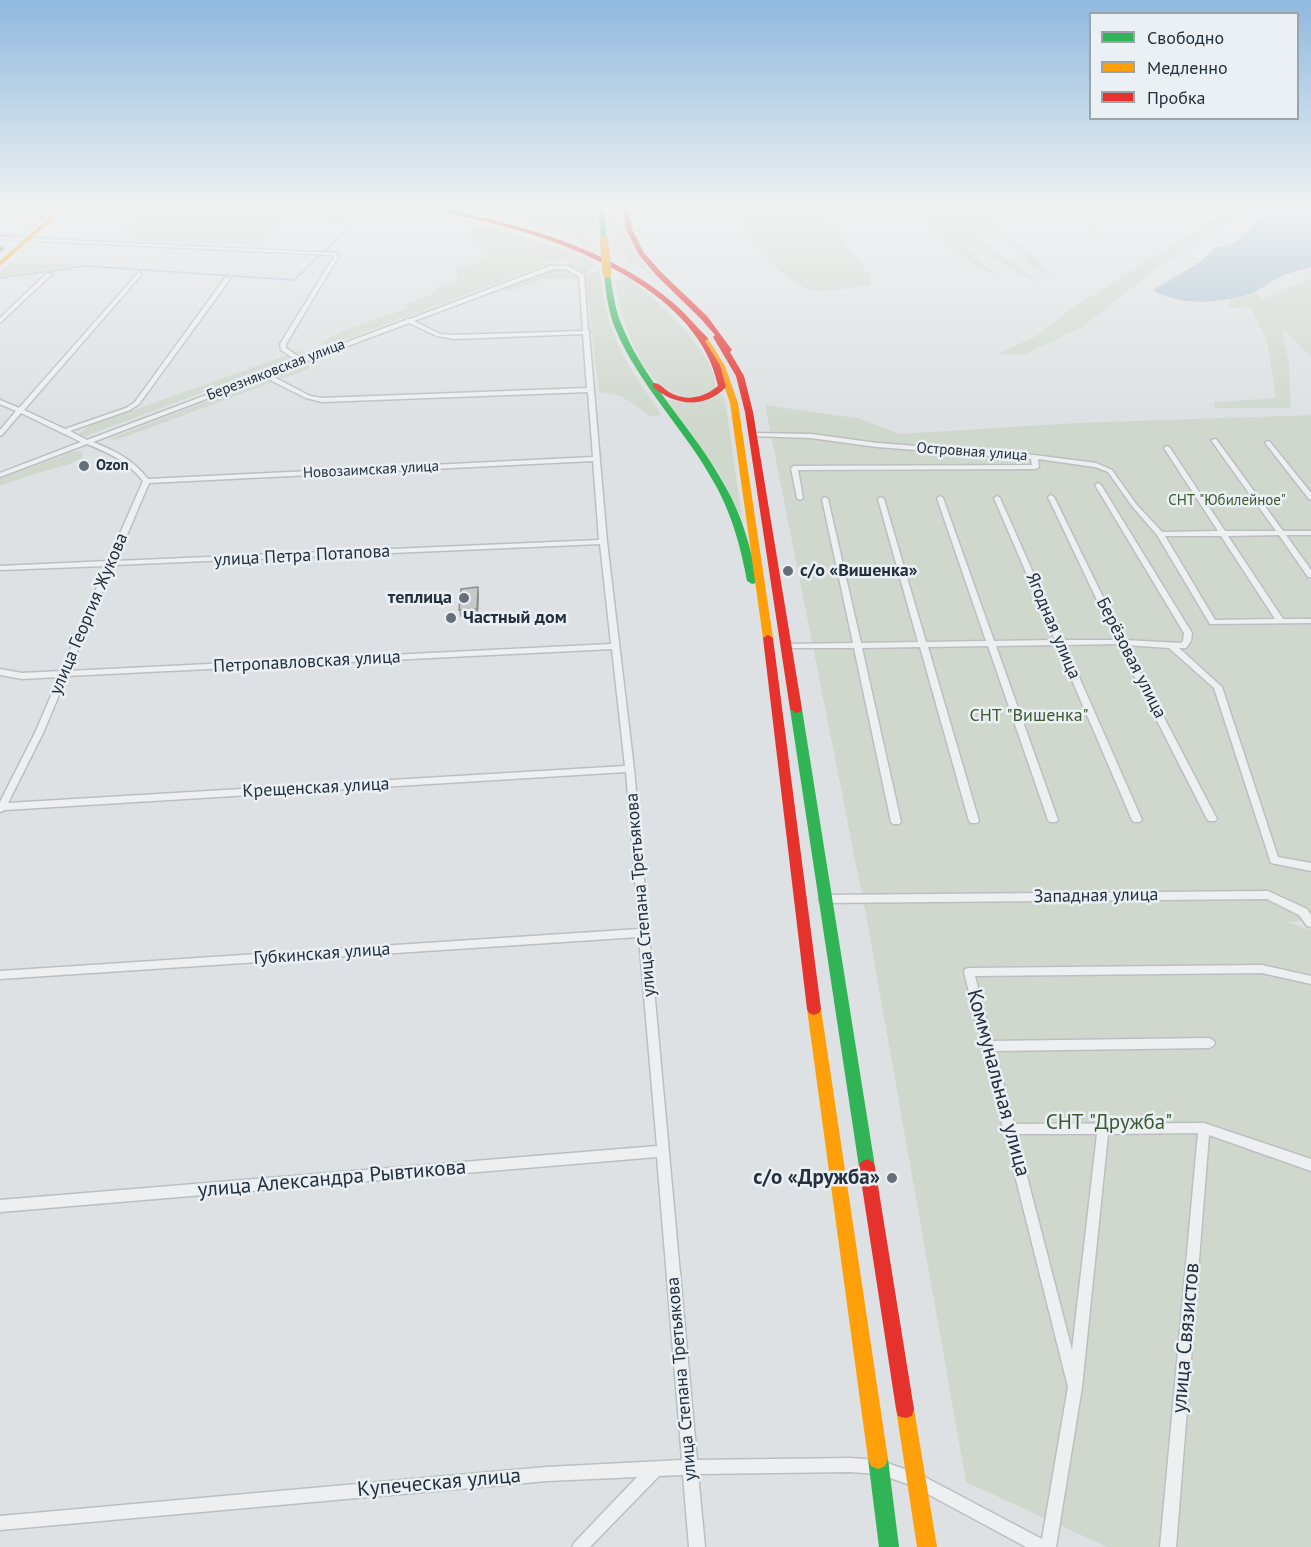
<!DOCTYPE html>
<html>
<head>
<meta charset="utf-8">
<style>
  body { margin:0 }
  #map { position:relative; width:1311px; height:1547px; overflow:hidden; background:#dee1e3; font-family:"PT Sans",sans-serif }
  canvas { display:block }
  .legend { position:absolute; left:1089px; top:12px; width:210px; height:108px; box-sizing:border-box; background:#eaf0f4; border:2px solid #9ba3ab; margin:0; padding:8px 10px; list-style:none; font-size:18px; color:#25303d }
  .legend li { display:flex; align-items:center; gap:12px; height:30px }
  .legend b { width:30px; border:2px solid #9ba3ab }
</style>
</head>
<body>
<div id="map">
<canvas width="1311" height="1547"></canvas>
<ul class="legend">
<li><b style="height:8px;background:#30b455"></b>Свободно</li>
<li><b style="height:8px;background:#ff9f0a"></b>Медленно</li>
<li><b style="height:8px;background:#e5322d"></b>Пробка</li>
</ul>
</div>
<script>
const c = document.querySelector('canvas').getContext('2d');
c.lineJoin = 'round';
function fillPath(path, color) { c.fillStyle = color; c.fill(path, 'evenodd'); }
function strokePath(path, color, width, dash) { c.strokeStyle = color; c.lineWidth = width; c.lineCap = dash ? 'butt' : 'round'; c.setLineDash(dash || []); c.stroke(path); }
function write(font, color, halo, rows, align = 'center') {
  c.font = font + ' "PT Sans",sans-serif'; c.lineWidth = 5; c.setLineDash([]); c.textBaseline = 'middle'; c.strokeStyle = halo; c.fillStyle = color; for (const [text, x, y, turn = 0] of rows) {
    c.save(); c.translate(x, y); c.rotate((+turn || 0) * Math.PI / 180); c.textAlign = isNaN(turn) ? turn : align; if (halo) c.strokeText(text, 0, 0); c.fillText(text, 0, 0); c.restore();
  }
}
fillPath(new Path2D(`
  M 152,206 L 261,206 L 361,210 L 346,224 L 282,221 L 259,246 L 129,241 L 136,234 L 120,233 Z
  M 595,206 L 597,235 L 582,236 L 597,246 L 598,248 L 538,226 L 463,207 Z
  M 608,206 L 620,206 C 622,235 636,255 654,276 L 626,260 L 626,257 L 612,254 L 611,248 L 619,246 L 618,244 L 610,243 Z
  M 737,206 L 829,206 L 831,220 L 845,244 L 870,275 L 870,285 C 851,287 824,295 806,288 C 787,281 749,243 741,224 C 739,219 738,211 737,206 Z
  M 922,206 L 993,206 L 1003,230 L 1056,278 C 1050,275 1043,273 1038,270 C 1021,258 1002,228 978,233 C 994,256 1023,266 1042,287 L 974,246 L 965,248 L 998,277 C 974,264 948,252 932,228 C 928,221 926,213 922,206 Z
  M 1065,206 L 1078,206 L 1082,213 L 1111,242 L 1101,241 Z
  M 1234,206 L 1258,206 L 1162,265 L 1082,327 L 1023,355 L 996,354 L 1035,337 L 1068,311 Z
  M 491,227 L 561,248 L 599,264 L 587,270 L 590,273 L 600,271 C 606,336 626,363 662,415 L 650,416 L 621,396 L 599,392 L 585,276 L 568,264 L 567,262 L 574,259 L 547,261 L 545,265 L 330,345 L 321,344 C 331,332 389,315 406,309 L 408,303 L 434,293 L 436,288 L 441,287 L 442,284 L 454,283 L 458,275 L 456,266 L 480,264 L 480,259 L 485,258 L 484,254 L 480,254 L 480,245 L 467,241 L 466,233 L 475,228 Z
  M 10,263 L 80,264 L 0,277 L 0,271 Z
  M 550,269 L 567,269 L 577,274 L 579,279 L 543,279 L 508,292 L 498,288 Z
  M 629,278 C 653,296 722,358 715,390 C 654,425 621,326 615,281 Z
  M 1311,278 L 1311,357 L 1282,328 L 1289,364 L 1291,408 L 1215,408 L 1214,402 L 1276,398 L 1267,340 L 1250,307 L 1227,308 L 1231,297 L 1254,292 L 1262,299 Z
  M 299,351 L 304,352 L 305,354 L 86,436 L 77,435 L 89,426 Z
  M 303,364 L 310,366 L 309,369 L 116,440 L 109,439 Z
  M 720,395 L 723,396 L 727,412 L 742,518 L 717,470 L 667,400 L 697,402 Z
  M 765,405 L 857,418 L 900,434 L 1076,423 L 1311,415 L 1311,920 L 1288,922 L 1311,930 L 1311,1547 L 1107,1547 L 966,1482 L 866,915 Z
  M 79,451 L 83,453 L 82,458 L 70,464 L 34,474 L 0,486 L 0,479 L 72,452 Z`), '#d0d8ce');
fillPath(new Path2D(`
  M 1283,206 L 1311,206 L 1311,267 C 1300,270 1286,273 1276,279 C 1268,283 1260,290 1252,293 C 1221,303 1181,307 1153,290 L 1200,262 L 1214,248 L 1228,245 L 1238,240 L 1266,213 Z`), '#aac1d1');
strokePath(new Path2D(`
  M 309,206 L 367,209
  M 61,220 L 79,206
  M 0,235 L 22,235 L 42,219
  M 325,251 L 370,206
  M 0,278 L 86,266 L 294,280 L 321,254`), '#aac1d1', 1.5);
const street = new Path2D(`
  M 0,213 L 54,214 L 56,215 L 54,216 L 0,215 Z
  M 0,237 L 336,253 L 338,257 L 286,344 L 286,348 L 302,359 L 406,320 L 406,319 L 410,319 L 550,266 L 568,266 L 584,275 L 588,331 L 590,332 L 589,333 L 607,542 L 634,769 L 697,1460 L 850,1458 L 879,1460 L 921,1475 L 1042,1539 L 1068,1387 L 964,972 L 965,969 L 969,968 L 1262,965 L 1311,976 L 1311,984 L 1262,973 L 975,976 L 992,1041 L 1209,1038 L 1213,1040 L 1215,1043 L 1213,1046 L 1209,1048 L 995,1051 L 1014,1124 L 1204,1123 L 1311,1159 L 1311,1171 L 1209,1135 L 1176,1547 L 1160,1547 L 1198,1133 L 1108,1134 L 1082,1387 L 1056,1547 L 1026,1547 L 913,1486 L 879,1474 L 850,1472 L 698,1474 L 705,1547 L 689,1547 L 683,1475 L 659,1476 L 590,1547 L 572,1547 L 575,1542 L 637,1477 L 547,1481 L 0,1530 L 0,1516 L 547,1467 L 682,1460 L 657,1157 L 0,1212 L 0,1200 L 657,1146 L 639,937 L 0,979 L 0,971 L 639,929 L 626,772 L 5,810 L 0,812 L 0,802 L 35,733 L 59,677 L 22,679 L 0,675 L 0,669 L 22,673 L 61,671 L 106,566 L 0,570 L 0,566 L 108,561 L 143,481 C 126,460 111,454 87,444 L 0,477 L 0,473 L 81,442 L 21,413 L 2,435 L 0,436 L 0,430 L 16,411 L 0,404 L 0,400 L 19,408 L 139,272 L 141,273 L 141,275 L 24,410 L 65,429 L 126,408 L 135,402 L 225,278 L 227,277 L 230,279 L 139,404 L 130,410 L 70,431 L 87,440 L 297,361 L 281,350 L 280,344 L 334,257 L 332,255 L 0,239 ZM 553,269 L 565,269 L 579,276 L 583,331 L 454,335 L 440,334 L 414,321 ZM 409,323 L 437,336 L 454,339 L 583,334 L 587,388 L 322,398 L 310,396 L 270,375 ZM 264,377 L 306,398 L 322,402 L 588,392 L 593,457 L 148,479 C 132,459 117,452 93,442 ZM 593,461 L 599,540 L 116,561 L 149,483 ZM 600,544 L 611,644 L 69,671 L 114,565 ZM 612,649 L 625,766 L 8,803 L 43,733 L 67,676 ZM 1016,1134 L 1097,1134 L 1072,1350 Z
  M 47,273 L 52,274 L 0,323 L 0,318 Z
  M 753,433 L 811,434 L 877,443 L 1034,455 L 1096,463 L 1112,470 L 1136,504 L 1162,532 L 1218,531 L 1164,448 L 1167,446 L 1170,448 L 1225,531 L 1276,531 L 1211,440 L 1216,439 L 1283,531 L 1311,531 L 1311,535 L 1286,535 L 1311,570 L 1311,577 L 1308,577 L 1279,535 L 1228,536 L 1283,619 L 1311,619 L 1311,623 L 1210,624 L 1157,535 L 1132,506 L 1108,472 L 1095,467 L 1038,459 L 1039,467 L 1036,469 L 798,470 L 803,498 L 800,500 L 797,498 L 791,468 L 794,466 L 1032,465 L 1031,459 L 877,447 L 811,438 L 751,436 L 750,435 ZM 1165,536 L 1221,536 L 1275,619 L 1215,620 Z
  M 1268,441 L 1270,442 L 1311,493 L 1311,500 L 1309,499 L 1266,444 L 1265,443 Z
  M 1098,483 L 1101,485 L 1192,633 L 1191,641 L 1186,648 L 1179,648 L 1222,687 L 1278,857 L 1311,863 L 1311,871 L 1271,863 L 1214,688 L 1169,648 L 1126,645 L 1217,819 L 1215,821 L 1209,821 L 1207,819 L 1118,644 L 1065,645 L 1142,820 L 1140,822 L 1134,822 L 1132,820 L 1057,645 L 996,646 L 1058,820 L 1056,822 L 1050,822 L 1048,820 L 988,646 L 928,647 L 979,821 L 977,823 L 971,823 L 969,821 L 920,647 L 862,648 L 901,822 L 899,824 L 893,824 L 891,822 L 854,648 L 787,648 L 783,646 L 787,644 L 853,643 L 822,499 L 825,497 L 828,499 L 861,643 L 918,642 L 878,499 L 881,497 L 884,499 L 926,642 L 986,641 L 937,498 L 940,496 L 943,498 L 994,641 L 1055,640 L 994,498 L 997,496 L 1000,498 L 1063,640 L 1116,640 L 1048,497 L 1051,495 L 1054,497 L 1124,640 L 1181,643 L 1183,641 L 1184,633 L 1095,485 Z
  M 1268,891 L 1307,909 L 1311,915 L 1311,927 L 1307,926 L 1299,915 L 1267,899 L 824,903 L 820,902 L 819,899 L 820,896 L 824,895 Z`);
strokePath(street, '#bcbfc1', 3);
fillPath(street, '#edeff1');
fillPath(new Path2D(`
  M 598,206 L 604,206 L 607,241 L 604,243 L 601,241 Z
  M 607,272 L 610,274 C 613,292 615,311 623,328 C 647,386 695,430 725,486 C 742,515 751,548 757,581 L 756,583 L 752,584 L 747,581 C 741,548 732,515 716,486 C 686,430 639,386 615,328 C 608,311 606,292 604,274 Z
  M 796,705 L 802,709 L 875,1167 L 873,1172 L 867,1175 L 861,1172 L 859,1167 L 790,709 Z
  M 878,1449 L 885,1452 L 888,1459 L 899,1547 L 879,1547 L 868,1459 L 871,1452 Z`), '#30b455');
fillPath(new Path2D(`
  M 62,206 L 68,206 L 0,266 L 0,261 Z
  M 701,337 L 707,337 L 725,366 L 738,403 L 773,638 L 768,641 L 763,638 L 730,403 L 717,366 L 700,339 Z
  M 814,1003 L 819,1005 L 821,1009 L 888,1459 L 885,1466 L 878,1469 L 871,1466 L 868,1459 L 807,1009 L 809,1005 Z
  M 905,1400 L 912,1402 L 914,1409 L 937,1547 L 917,1547 L 896,1409 L 898,1402 Z`), '#ff9f0a');
fillPath(new Path2D(`
  M 416,206 C 438,205 462,213 484,218 C 553,234 624,259 678,307 C 688,316 697,328 707,337 L 708,339 L 705,341 L 720,365 L 726,387 C 705,409 675,406 653,387 L 653,383 C 660,383 663,388 669,392 C 686,402 703,398 718,386 C 700,294 577,245 496,224 C 480,220 463,216 447,213 C 437,211 425,210 416,206 Z
  M 622,206 L 628,206 L 632,229 L 644,253 L 662,273 L 707,316 L 732,350 L 730,352 L 744,376 L 753,412 L 802,709 L 800,712 L 796,713 L 790,709 L 745,412 L 736,376 L 713,337 L 715,335 L 701,319 L 657,276 L 639,255 L 626,229 Z
  M 768,635 L 773,638 L 821,1009 L 819,1013 L 814,1015 L 809,1013 L 807,1009 L 763,638 Z
  M 867,1159 L 873,1162 L 875,1167 L 914,1409 L 912,1416 L 905,1418 L 898,1416 L 896,1409 L 859,1167 L 861,1162 Z`), '#e5322d');
const slowBridge = new Path2D(`
  M 604,241 L 607,274`);
strokePath(slowBridge, '#babec1', 9, []);
strokePath(slowBridge, '#ff9f0a', 8);
fillPath(new Path2D(`
  M 479,595 L 478,616 L 460,617 L 459,610 Z`), '#aaadaf');
fillPath(new Path2D(`
  M 2,245 L 4,249 L 0,252 L 0,248 Z
  M 478,587 L 479,595 L 478,616 L 477,609 Z`), '#8b8d8e');
const building = new Path2D(`
  M 478,587 L 477,609 L 459,610 L 461,589 Z`);
fillPath(building, '#c6c9cb');
strokePath(building, '#8b8d8e', 1.5);
const sky = c.createLinearGradient(0, 0, 0, 422);
sky.addColorStop(0, '#8fb9df');
sky.addColorStop(0.49, '#f0f2f2');
sky.addColorStop(1, '#f0f2f200');
c.fillStyle = sky;
c.fillRect(0, 0, 1311, 422);
for (const [x, y, r, color] of [
  [84,466,6,"#666e77"],
  [788,571,6,"#666e77"],
  [464,598,6,"#666e77"],
  [451,618,6,"#666e77"],
  [892,1178,6,"#666e77"]
]) { const dot = new Path2D(); dot.arc(x, y, r, 0, 2 * Math.PI); c.fillStyle = color; c.fill(dot); strokePath(dot, '#eaf0f4', 2); }
write('15px', '#25303d', '#eaf0f4', [
  ["Березняковская улица",276,370,-21],
  ["Островная улица",972,452,4],
  ["Новозаимская улица",371,470,-3]
]);
write('bold 15px', '#25303d', '#eaf0f4', [
  ["Ozon",96,466]
], 'left');
write('15px', '#3d5932', '#eaf0f4', [
  ["СНТ \"Юбилейное\"",1227,501]
]);
write('18px', '#25303d', '#eaf0f4', [
  ["улица Петра Потапова",302,556,-3],
  ["улица Георгия Жукова",89,614,-67],
  ["Ягодная улица",1053,626,67],
  ["Берёзовая улица",1131,658,63],
  ["Петропавловская улица",307,662,-3],
  ["Крещенская улица",316,788,-3],
  ["улица Степана Третьякова",641,895,-95],
  ["Западная улица",1096,896,-1],
  ["Губкинская улица",322,954,-4],
  ["улица Степана Третьякова",682,1379,-95]
]);
write('bold 18px', '#25303d', '#eaf0f4', [
  ["с/о «Вишенка»",800,571],
  ["теплица",452,598,"right"],
  ["Частный дом",463,618]
], 'left');
write('18px', '#3d5932', '#eaf0f4', [
  ["СНТ \"Вишенка\"",1029,716]
]);
write('21px', '#25303d', '#eaf0f4', [
  ["Коммунальная улица",998,1083,75],
  ["улица Александра Рывтикова",332,1179,-5],
  ["улица Связистов",1186,1338,-85],
  ["Купеческая улица",439,1483,-5]
]);
write('21px', '#3d5932', '#eaf0f4', [
  ["СНТ \"Дружба\"",1109,1123]
]);
write('bold 21px', '#25303d', '#eaf0f4', [
  ["с/о «Дружба»",880,1178]
], 'right');
</script>
</body>
</html>
